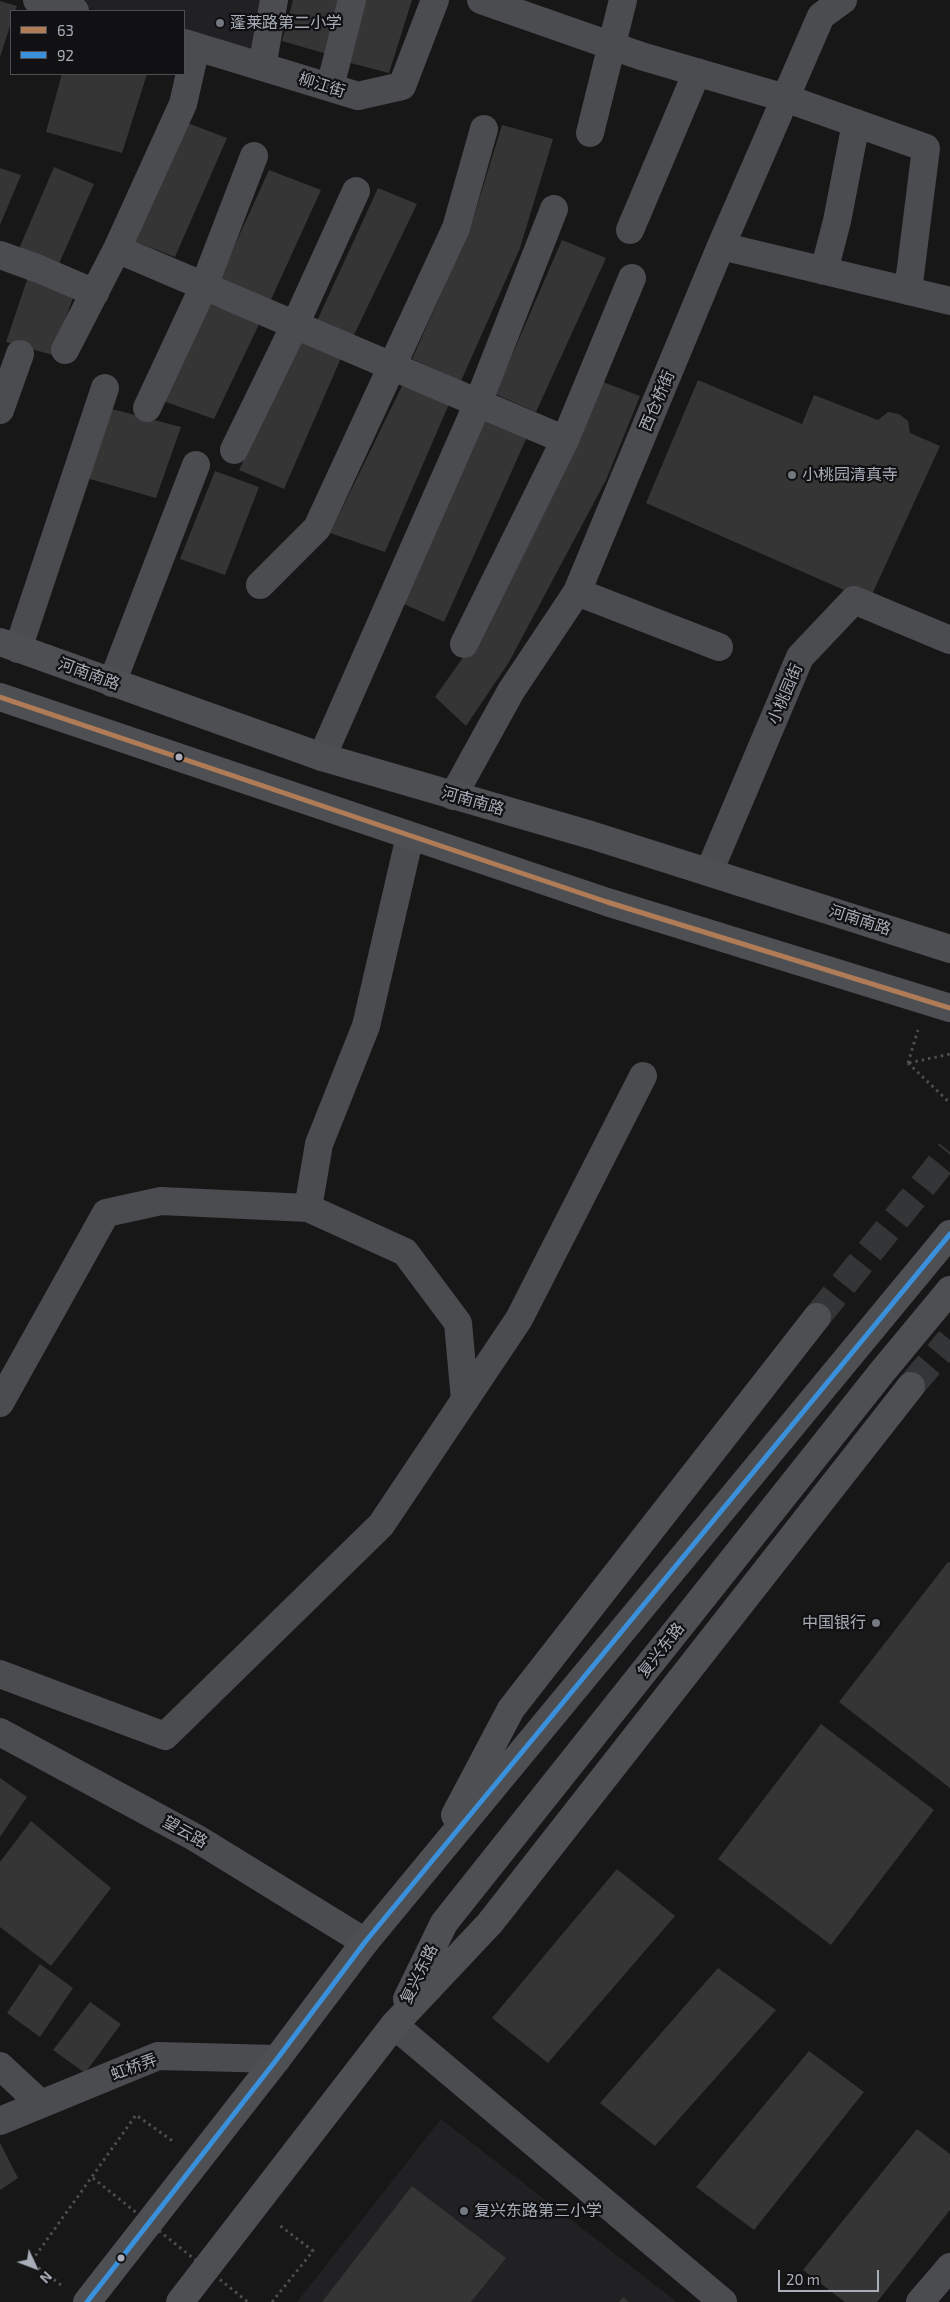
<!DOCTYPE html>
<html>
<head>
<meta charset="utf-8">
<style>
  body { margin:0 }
  #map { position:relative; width:950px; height:2302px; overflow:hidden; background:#171717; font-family:"Exo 2",sans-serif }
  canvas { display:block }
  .legend { position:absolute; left:10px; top:10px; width:175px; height:65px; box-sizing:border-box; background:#111113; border:1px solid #4d4f55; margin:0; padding:6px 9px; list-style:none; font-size:15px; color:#a8adb8 }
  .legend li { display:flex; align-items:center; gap:10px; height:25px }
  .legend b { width:25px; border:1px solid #4d4f55 }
  .north { position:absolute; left:10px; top:2242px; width:50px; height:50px; -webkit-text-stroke:4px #111113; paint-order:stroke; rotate:133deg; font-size:14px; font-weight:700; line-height:20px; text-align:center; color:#a8adb8 }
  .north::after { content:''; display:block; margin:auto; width:18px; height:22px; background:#a8adb8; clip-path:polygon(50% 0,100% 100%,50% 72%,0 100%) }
  .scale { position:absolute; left:778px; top:2270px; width:101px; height:22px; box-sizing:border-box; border:2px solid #a8adb8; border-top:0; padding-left:6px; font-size:15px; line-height:18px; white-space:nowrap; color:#a8adb8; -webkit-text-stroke:4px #111113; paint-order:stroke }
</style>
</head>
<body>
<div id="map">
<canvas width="950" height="2302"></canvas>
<ul class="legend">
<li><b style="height:6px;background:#b07c57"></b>63</li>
<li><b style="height:6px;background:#3a90db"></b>92</li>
</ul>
<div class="north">N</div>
<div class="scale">20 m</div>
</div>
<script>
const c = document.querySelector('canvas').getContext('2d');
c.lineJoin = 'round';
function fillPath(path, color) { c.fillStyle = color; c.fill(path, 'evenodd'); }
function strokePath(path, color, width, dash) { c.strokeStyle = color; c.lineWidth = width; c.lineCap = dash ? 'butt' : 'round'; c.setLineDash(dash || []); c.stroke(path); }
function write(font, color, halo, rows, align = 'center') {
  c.font = font + ' "Exo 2","Noto Sans SC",sans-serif'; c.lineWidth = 4.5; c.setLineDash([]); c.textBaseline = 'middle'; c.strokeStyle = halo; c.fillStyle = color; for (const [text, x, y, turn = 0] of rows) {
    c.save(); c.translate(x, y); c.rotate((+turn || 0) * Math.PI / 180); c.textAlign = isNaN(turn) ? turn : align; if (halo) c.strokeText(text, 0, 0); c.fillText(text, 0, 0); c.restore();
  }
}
fillPath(new Path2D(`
  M 59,0 L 261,0 L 252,53 L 184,34 L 184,11 L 100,11 Z
  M 441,2119 L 677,2302 L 297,2302 Z`), '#212123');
fillPath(new Path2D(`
  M 293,0 L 341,0 L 327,54 L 282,41 Z
  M 362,0 L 412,0 L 389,73 L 343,61 Z
  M 0,1 L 17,6 L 15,11 L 11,11 L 11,23 L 0,57 Z
  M 62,74 L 147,74 L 122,153 L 46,132 Z
  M 185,122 L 227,138 L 175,257 L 134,241 Z
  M 502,125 L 553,139 L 520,248 L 461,381 L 412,359 L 470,229 Z
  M 54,167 L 94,184 L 58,266 L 18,251 Z
  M 0,168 L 21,175 L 0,225 Z
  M 269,170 L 321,190 L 269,304 L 218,282 Z
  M 378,188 L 417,204 L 352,339 L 316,323 Z
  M 562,240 L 606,258 L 536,412 L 495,394 Z
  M 29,274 L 76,289 L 53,355 L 6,342 Z
  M 208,304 L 260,322 L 214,419 L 163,401 Z
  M 303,340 L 341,358 L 284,489 L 239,470 Z
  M 698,380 L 802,424 L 814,395 L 878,420 L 888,412 L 899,414 L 908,421 L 910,433 L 940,446 L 869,601 L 646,503 Z
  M 603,382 L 640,396 L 606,480 L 509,662 L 466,726 L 435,697 L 476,639 Z
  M 402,386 L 449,404 L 385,552 L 330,533 Z
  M 104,407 L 181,427 L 156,498 L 83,477 Z
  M 483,418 L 527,437 L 444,622 L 404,604 Z
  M 215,471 L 259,487 L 225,575 L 180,559 Z
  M 948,1562 L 950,1563 L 950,1788 L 839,1702 Z
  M 821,1724 L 934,1810 L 831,1945 L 718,1859 Z
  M 0,1778 L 27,1797 L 0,1837 Z
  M 31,1821 L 111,1888 L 51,1966 L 0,1927 L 0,1862 Z
  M 617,1869 L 675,1916 L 548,2063 L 492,2018 Z
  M 40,1964 L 73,1988 L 40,2037 L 7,2013 Z
  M 718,1968 L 776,2010 L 655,2146 L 600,2103 Z
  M 90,2002 L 121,2024 L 85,2073 L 53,2050 Z
  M 809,2051 L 864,2092 L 754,2230 L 696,2187 Z
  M 917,2129 L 950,2154 L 950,2210 L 877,2302 L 845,2302 L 803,2270 Z
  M 0,2143 L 18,2178 L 0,2190 Z
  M 412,2186 L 506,2258 L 471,2302 L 322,2302 Z
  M 623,2297 L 629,2302 L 619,2302 Z`), '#353536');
strokePath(new Path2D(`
  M 817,1317 L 950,1152
  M 911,1386 L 950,1340`), '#343537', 28, [28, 14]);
strokePath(new Path2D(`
  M 908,1063 L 918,1030
  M 908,1063 L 950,1103
  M 909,1063 L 950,1054
  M 61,2285 L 31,2262 L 136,2115 L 174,2142
  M 272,2302 L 313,2251 L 278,2224`), '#4d4e52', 3, [2.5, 4]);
strokePath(new Path2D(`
  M 37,0 L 75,11
  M 481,0 L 641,56 L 785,98 L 926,148 L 908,291
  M 184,43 L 358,96 L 402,86 L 435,0
  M 262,67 L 274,0
  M 330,87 L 352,0
  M 590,133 L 623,0
  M 630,230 L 697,72
  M 721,246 L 950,301
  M 117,249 L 565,440
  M 0,255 L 39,269 L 95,293
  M 824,271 L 837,221 L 856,123
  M 65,350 L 117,249 L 183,104 L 196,47
  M 147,408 L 204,286 L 254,156
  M 0,410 L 20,354
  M 234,450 L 295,325 L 356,191
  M 260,585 L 317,528 L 456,228 L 484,129
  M 577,592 L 719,647
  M 464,644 L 565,440 L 632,278
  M 18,649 L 105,388
  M 112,683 L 196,465
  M 322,757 L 478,403 L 554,209
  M 453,796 L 511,691 L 577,592 L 721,246 L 821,16 L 843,0
  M 709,872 L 800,657 L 854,600 L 950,640
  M 308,1208 L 319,1144 L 366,1026 L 410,836
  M 0,1403 L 106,1213 L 161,1201 L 308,1208 L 405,1252 L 458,1323 L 465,1400
  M 0,1674 L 165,1736 L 381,1525 L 519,1319 L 643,1076
  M 0,1732 L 196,1838 L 365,1942
  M 394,2025 L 723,2302
  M 0,2066 L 41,2104
  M 0,2121 L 158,2056 L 277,2059
  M 920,2302 L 950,2267`), '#4b4c50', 28);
strokePath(new Path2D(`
  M 0,642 L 322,757 L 591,835 L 950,949
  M 0,697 L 607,902 L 950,1008
  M 455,1815 L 511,1709 L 817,1317
  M 407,1999 L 444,1923 L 882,1372 L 950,1290
  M 87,2302 L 277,2059 L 365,1942 L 950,1234
  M 180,2302 L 394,2025 L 490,1923 L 911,1386`), '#4d4f52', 28);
strokePath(new Path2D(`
  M 93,2178 L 248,2302`), '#4d4e52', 3, [2.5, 4]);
strokePath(new Path2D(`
  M 0,697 L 607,902 L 950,1008`), '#b07c57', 5);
strokePath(new Path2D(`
  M 87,2302 L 277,2059 L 365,1942 L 950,1234`), '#3a90db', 5);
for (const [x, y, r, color] of [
  [220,23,5,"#757880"],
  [792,475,5,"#757880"],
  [179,757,4.5,"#a8adb8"],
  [876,1623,5,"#757880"],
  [464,2211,5,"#757880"],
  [121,2258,4.5,"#a8adb8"]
]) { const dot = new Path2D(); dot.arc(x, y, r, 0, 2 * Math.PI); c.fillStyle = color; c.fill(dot); strokePath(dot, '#111113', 2); }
write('16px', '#a8adb8', '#111113', [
  ["蓬莱路第二小学",230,23],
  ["小桃园清真寺",802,475],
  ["中国银行",866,1623,"right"],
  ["复兴东路第三小学",474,2211]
], 'left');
write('16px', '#a8adb8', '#111113', [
  ["柳江街",322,85,17],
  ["西仓桥街",657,401,-67],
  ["河南南路",89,674,20],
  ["小桃园街",785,694,-67],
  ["河南南路",473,801,16],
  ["河南南路",860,920,18],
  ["复兴东路",661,1650,-52],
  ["望云路",185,1832,29],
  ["复兴东路",419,1974,-64],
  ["虹桥弄",134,2067,-20]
]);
</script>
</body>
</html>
